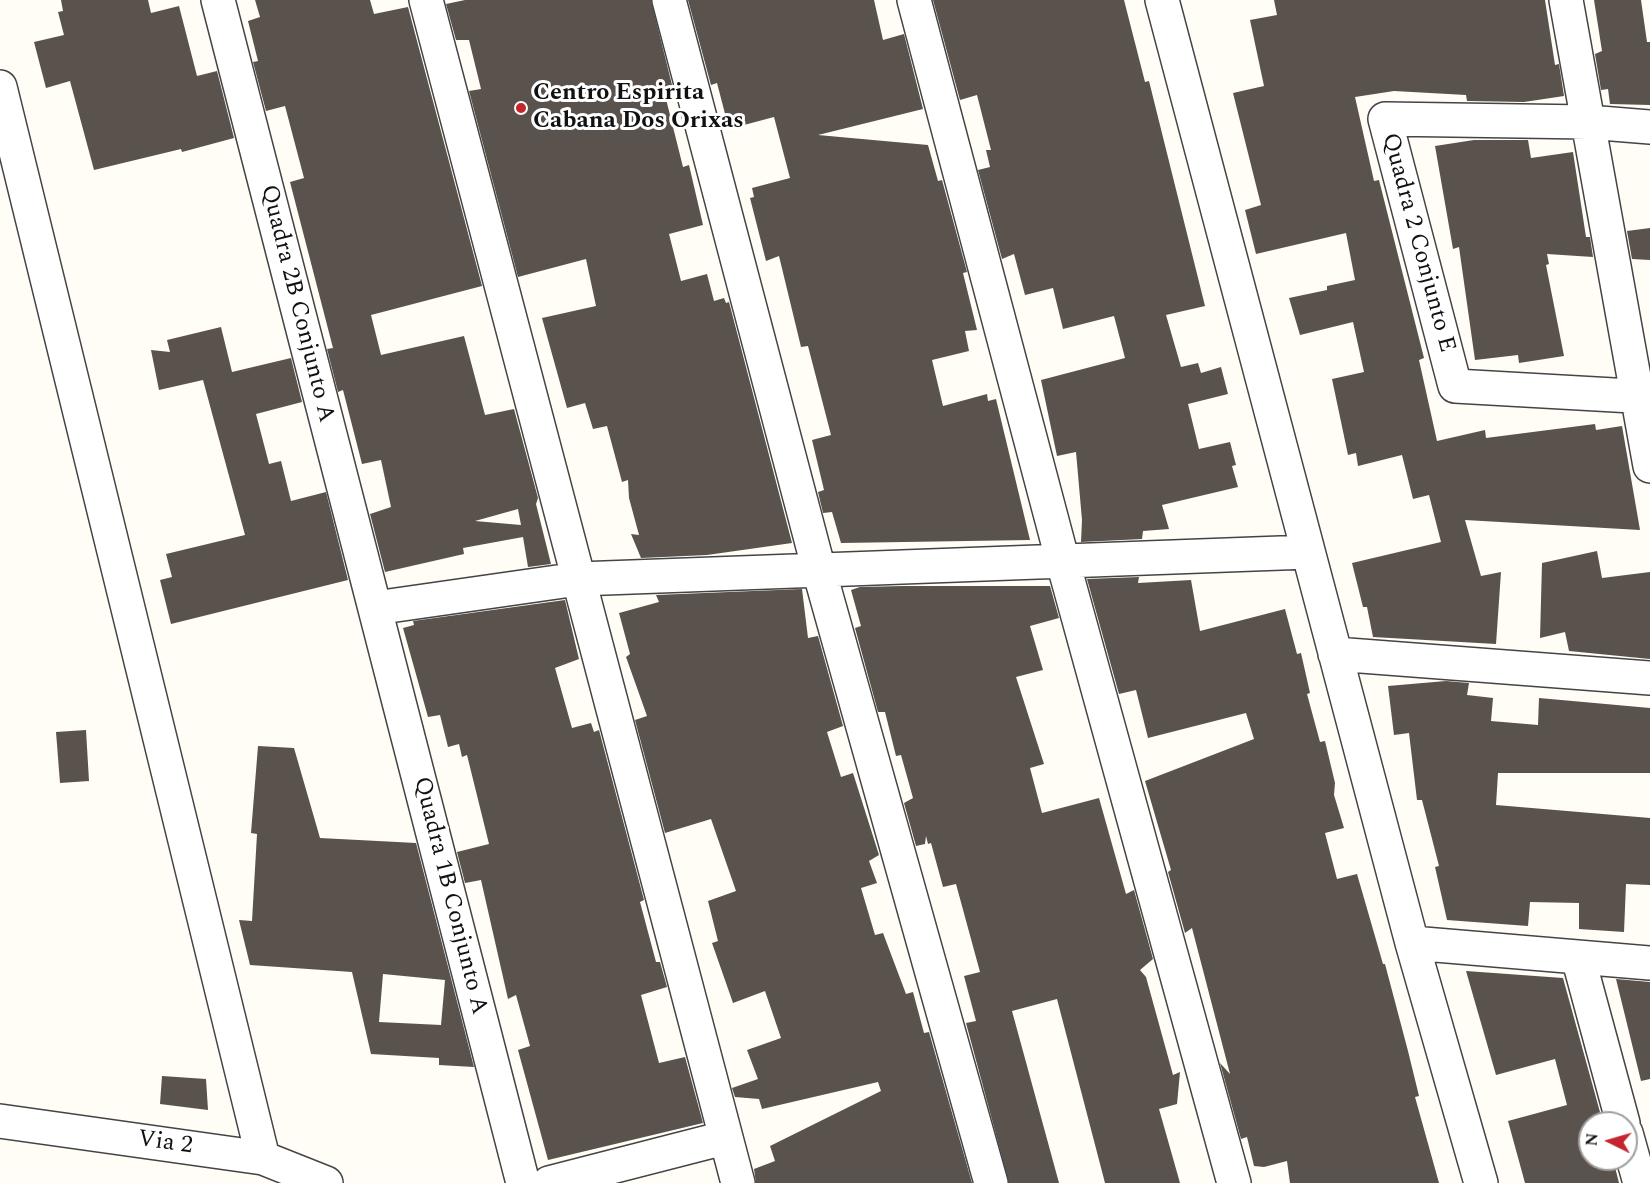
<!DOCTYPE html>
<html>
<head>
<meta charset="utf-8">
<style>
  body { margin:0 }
  #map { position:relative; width:1650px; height:1183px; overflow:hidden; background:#fffdf5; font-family:Spectral,serif }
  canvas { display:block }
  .north { position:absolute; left:1578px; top:1111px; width:60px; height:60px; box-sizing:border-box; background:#fff; border:2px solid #a0a0a0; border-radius:50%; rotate:275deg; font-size:16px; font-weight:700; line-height:24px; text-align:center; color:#111 }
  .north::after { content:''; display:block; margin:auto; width:21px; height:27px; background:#c4262e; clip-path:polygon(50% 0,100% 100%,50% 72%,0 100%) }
</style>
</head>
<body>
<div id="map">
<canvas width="1650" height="1183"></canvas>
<div class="north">N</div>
</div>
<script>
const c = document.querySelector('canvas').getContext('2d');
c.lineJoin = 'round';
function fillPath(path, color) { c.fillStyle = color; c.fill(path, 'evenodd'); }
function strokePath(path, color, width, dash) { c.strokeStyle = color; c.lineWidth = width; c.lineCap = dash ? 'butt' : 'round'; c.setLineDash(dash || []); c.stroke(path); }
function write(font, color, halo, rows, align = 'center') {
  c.font = font + ' Spectral,serif'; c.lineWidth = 6; c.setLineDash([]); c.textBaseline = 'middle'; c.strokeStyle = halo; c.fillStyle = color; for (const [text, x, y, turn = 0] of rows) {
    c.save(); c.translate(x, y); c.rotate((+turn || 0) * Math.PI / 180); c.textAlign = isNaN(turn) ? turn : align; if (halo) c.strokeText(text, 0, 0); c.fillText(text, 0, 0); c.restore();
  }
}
fillPath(new Path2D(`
  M 61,0 L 148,0 L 151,13 L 179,6 L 197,76 L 217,71 L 234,138 L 182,152 L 181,149 L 94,170 L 70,81 L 46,88 L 34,42 L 64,35 L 58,12 L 63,11 Z
  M 255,0 L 370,0 L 374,14 L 408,7 L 482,286 L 371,315 L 381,355 L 464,336 L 485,415 L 514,409 L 538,498 L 536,504 L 551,564 L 528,567 L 523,537 L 463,548 L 464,554 L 385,572 L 370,514 L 391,507 L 381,460 L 362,464 L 343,390 L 338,392 L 327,349 L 333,348 L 290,182 L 304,178 L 285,106 L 266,111 L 253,62 L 258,61 L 248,21 L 260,17 ZM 518,509 L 521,525 L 475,521 Z
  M 465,0 L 651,0 L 674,93 L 665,95 L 683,167 L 689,165 L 703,225 L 669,234 L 681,281 L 707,274 L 714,301 L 724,298 L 726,303 L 729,302 L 792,543 L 707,555 L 641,558 L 631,534 L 639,535 L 629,498 L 628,480 L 622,482 L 607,426 L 593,429 L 585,403 L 567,408 L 542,318 L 596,306 L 586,259 L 518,277 L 469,91 L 481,89 L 469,40 L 456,40 L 446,4 Z
  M 688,0 L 874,0 L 883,40 L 904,34 L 923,109 L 818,135 L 928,145 L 938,181 L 942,180 L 967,272 L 963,273 L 977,330 L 965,331 L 969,351 L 932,360 L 943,406 L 987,394 L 988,401 L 996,399 L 1030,540 L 841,543 L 832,512 L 823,513 L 818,492 L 824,490 L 812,440 L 831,435 L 808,346 L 801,347 L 779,256 L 766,261 L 750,198 L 754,197 L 752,188 L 790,178 L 774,117 L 729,129 L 717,83 L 711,85 Z
  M 933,0 L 1124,0 L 1145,82 L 1149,81 L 1205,306 L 1166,315 L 1181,367 L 1198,363 L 1201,373 L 1221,367 L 1228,394 L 1188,404 L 1199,449 L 1230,442 L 1236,465 L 1232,466 L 1238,487 L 1162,505 L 1169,529 L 1143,531 L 1142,539 L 1081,542 L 1082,520 L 1076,452 L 1057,456 L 1041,380 L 1125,358 L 1114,316 L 1063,329 L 1053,288 L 1025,295 L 1014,254 L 1002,259 L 978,170 L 990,167 L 986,150 L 991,150 L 977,95 L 960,100 Z
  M 1274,0 L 1545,0 L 1555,65 L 1559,64 L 1564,96 L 1524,102 L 1467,101 L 1466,95 L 1394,91 L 1355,97 L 1374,181 L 1379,180 L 1424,358 L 1419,360 L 1437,441 L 1485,430 L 1486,438 L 1595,424 L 1596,430 L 1622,426 L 1640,530 L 1465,520 L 1481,576 L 1501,572 L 1496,644 L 1373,637 L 1367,607 L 1363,607 L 1352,563 L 1441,542 L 1429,495 L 1413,499 L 1402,455 L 1358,466 L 1356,453 L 1348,455 L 1332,379 L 1364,372 L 1353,322 L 1300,335 L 1289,298 L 1327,290 L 1327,286 L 1355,280 L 1346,233 L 1256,254 L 1245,210 L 1261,205 L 1233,93 L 1264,86 L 1250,20 L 1277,15 Z
  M 1594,0 L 1641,0 L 1647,42 L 1650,42 L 1650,105 L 1610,104 L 1608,89 L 1601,90 L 1595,54 L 1602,51 Z
  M 1474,140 L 1528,140 L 1531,158 L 1573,152 L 1586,237 L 1590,237 L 1593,257 L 1547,254 L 1549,264 L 1546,265 L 1564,356 L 1519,363 L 1518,355 L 1475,360 L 1459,247 L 1453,249 L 1435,146 Z
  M 1650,228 L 1650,260 L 1632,259 L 1627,231 Z
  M 221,327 L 232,372 L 291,358 L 302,402 L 256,414 L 269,464 L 281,461 L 291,501 L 326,492 L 348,580 L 171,624 L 160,580 L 172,577 L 166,554 L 245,535 L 203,380 L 159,390 L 151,350 L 170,352 L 167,340 Z
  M 1597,551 L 1602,578 L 1650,572 L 1650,659 L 1569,651 L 1565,632 L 1540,638 L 1542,563 Z
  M 1139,577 L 1138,583 L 1191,580 L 1200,631 L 1285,609 L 1297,654 L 1301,653 L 1310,693 L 1307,694 L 1320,742 L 1325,741 L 1335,783 L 1334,795 L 1344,828 L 1325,833 L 1337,879 L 1357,874 L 1383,964 L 1385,964 L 1408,1051 L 1419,1096 L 1415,1097 L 1439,1183 L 1290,1183 L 1287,1161 L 1264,1167 L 1254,1166 L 1247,1137 L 1241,1139 L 1220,1063 L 1230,1074 L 1192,928 L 1185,933 L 1168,872 L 1171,870 L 1145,781 L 1254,739 L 1246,713 L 1148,738 L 1136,690 L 1119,694 L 1087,579 Z
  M 903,586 L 1050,586 L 1059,618 L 1030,626 L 1043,670 L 1016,677 L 1044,764 L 1030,768 L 1042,813 L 1099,798 L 1126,894 L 1134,890 L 1153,959 L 1140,970 L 1146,977 L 1173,1075 L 1180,1072 L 1177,1104 L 1159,1109 L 1180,1183 L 1105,1183 L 1057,999 L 1012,1011 L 1059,1183 L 1009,1183 L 966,1023 L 976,1021 L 964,976 L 980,972 L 956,884 L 943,887 L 931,843 L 928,844 L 926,836 L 925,844 L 916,846 L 904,803 L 913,798 L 901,755 L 896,756 L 885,712 L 878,712 L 855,628 L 861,626 L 851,590 L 860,587 Z
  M 802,589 L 808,638 L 818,636 L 843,726 L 827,732 L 841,777 L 853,773 L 879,855 L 869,861 L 877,883 L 861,888 L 875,935 L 883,933 L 906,994 L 913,992 L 924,1033 L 929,1032 L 972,1183 L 756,1183 L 754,1169 L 775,1161 L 770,1146 L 881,1091 L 878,1082 L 762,1109 L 759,1099 L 735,1097 L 732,1088 L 758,1079 L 747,1050 L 781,1038 L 765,991 L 733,1003 L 712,943 L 718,941 L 708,901 L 736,891 L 711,819 L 665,833 L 635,720 L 647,716 L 626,657 L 630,654 L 619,613 L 659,602 L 656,595 Z
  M 565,600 L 579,659 L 555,668 L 572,728 L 591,723 L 594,732 L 599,730 L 644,900 L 640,902 L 656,962 L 660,962 L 667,987 L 641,995 L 659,1063 L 685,1057 L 703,1123 L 548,1160 L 518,1050 L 530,1046 L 516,995 L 508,999 L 481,880 L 465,883 L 457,852 L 489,844 L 467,755 L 462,757 L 459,744 L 448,747 L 440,715 L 428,717 L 403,628 L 414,625 L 413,621 Z
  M 1446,681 L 1469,683 L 1467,695 L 1493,698 L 1491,721 L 1538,725 L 1539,698 L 1650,708 L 1650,773 L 1498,773 L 1496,805 L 1650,818 L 1650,885 L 1626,884 L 1624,932 L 1579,929 L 1579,903 L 1530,902 L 1528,926 L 1447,920 L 1435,867 L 1439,866 L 1422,800 L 1417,800 L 1409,733 L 1394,735 L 1388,686 Z
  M 86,730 L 89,781 L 60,783 L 56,732 Z
  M 258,746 L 294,748 L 320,838 L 416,843 L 474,1067 L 439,1065 L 439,1058 L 371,1054 L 352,972 L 250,965 L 239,920 L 252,921 L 257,834 L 251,833 ZM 383,974 L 445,980 L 441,1025 L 379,1022 Z
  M 1466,971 L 1563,978 L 1603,1123 L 1590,1123 L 1590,1159 L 1613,1159 L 1619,1183 L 1525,1183 L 1508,1121 L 1567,1105 L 1555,1059 L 1496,1075 Z
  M 1616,979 L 1650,982 L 1650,1079 L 1641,1081 Z
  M 162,1076 L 206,1079 L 208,1110 L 160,1104 Z`), '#5a524d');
const street = new Path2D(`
  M 218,0 L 523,1183
  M 426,0 L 738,1183
  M 669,0 L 819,570 L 991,1183
  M 914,0 L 1063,562 L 1234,1183
  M 1162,0 L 1412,943 L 1481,1183
  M 1566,0 L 1650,466
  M 0,87 L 263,1158
  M 1650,127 L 1588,122 L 1385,119 L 1455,386 L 1650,397
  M 375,608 L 578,579 L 1308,552
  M 1335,654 L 1650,678
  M 1412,943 L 1650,963
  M 1578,957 L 1623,1123
  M 0,1121 L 263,1158 L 326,1183
  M 1626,1133 L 1640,1183
  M 549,1183 L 724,1138`);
strokePath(street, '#444', 36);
strokePath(street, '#fff', 33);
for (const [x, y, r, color] of [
  [521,108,6,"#c4262e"]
]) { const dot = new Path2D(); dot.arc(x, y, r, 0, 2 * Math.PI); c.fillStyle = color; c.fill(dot); strokePath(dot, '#fff', 2); }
write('bold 24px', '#111', '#fff', [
  ["Centro Espirita",533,94],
  ["Cabana Dos Orixas",533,122]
], 'left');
write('24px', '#111', '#fff', [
  ["Quadra 2 Conjunto E",1417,243,75],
  ["Quadra 2B Conjunto A",296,304,76],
  ["Quadra 1B Conjunto A",449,896,76],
  ["Via 2",165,1144,8]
]);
</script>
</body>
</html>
